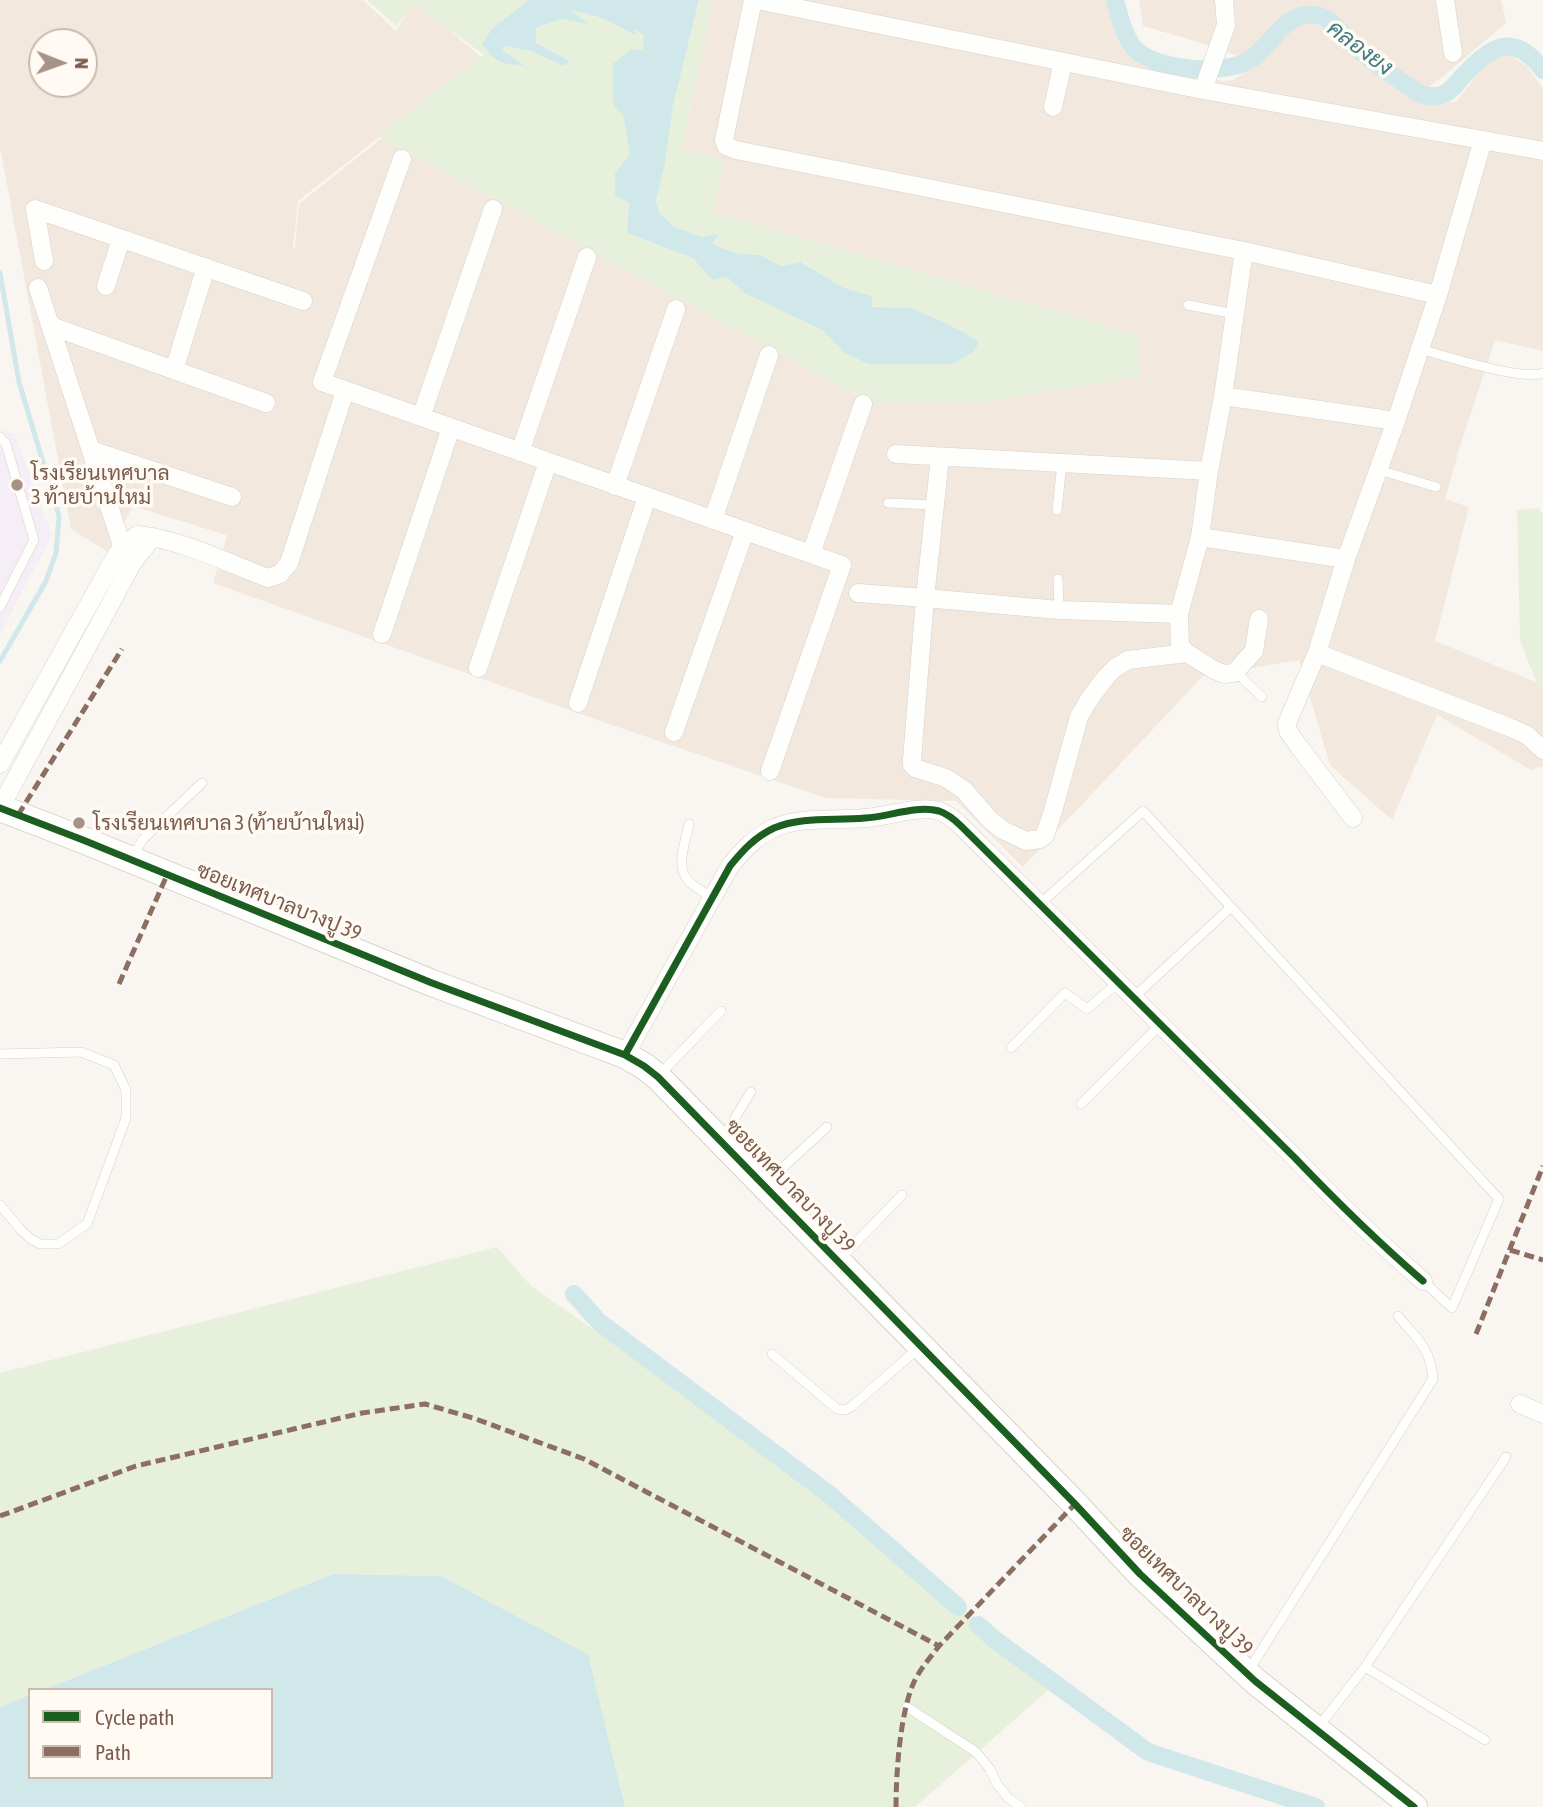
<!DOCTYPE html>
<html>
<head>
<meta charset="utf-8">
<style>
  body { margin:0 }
  #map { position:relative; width:1543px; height:1807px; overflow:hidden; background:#f9f5f0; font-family:"Asap Condensed",sans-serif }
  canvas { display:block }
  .legend { position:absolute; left:28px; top:1688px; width:245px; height:91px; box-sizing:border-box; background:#fffaf3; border:2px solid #cabbb1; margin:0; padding:9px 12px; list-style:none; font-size:21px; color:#7a5c4d }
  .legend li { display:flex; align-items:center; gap:14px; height:35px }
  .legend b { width:35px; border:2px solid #cabbb1 }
  .north { position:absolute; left:28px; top:28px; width:70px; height:70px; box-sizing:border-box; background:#fffaf3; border:2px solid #cabbb1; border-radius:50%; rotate:91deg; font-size:19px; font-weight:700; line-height:28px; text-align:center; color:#7a5c4d }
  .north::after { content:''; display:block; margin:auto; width:24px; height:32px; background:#a69286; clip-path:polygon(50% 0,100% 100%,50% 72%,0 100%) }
</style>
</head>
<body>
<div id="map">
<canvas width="1543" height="1807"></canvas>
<ul class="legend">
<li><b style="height:9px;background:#1b5e20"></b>Cycle path</li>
<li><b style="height:9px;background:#8d6e63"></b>Path</li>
</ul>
<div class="north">N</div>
</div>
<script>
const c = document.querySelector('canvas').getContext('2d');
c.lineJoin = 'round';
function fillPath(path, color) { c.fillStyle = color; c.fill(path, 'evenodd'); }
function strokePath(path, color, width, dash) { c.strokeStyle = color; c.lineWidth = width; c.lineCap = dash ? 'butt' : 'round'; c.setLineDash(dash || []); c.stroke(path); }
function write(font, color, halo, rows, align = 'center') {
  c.font = font + ' "Asap Condensed",Sarabun,sans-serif'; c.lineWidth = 7; c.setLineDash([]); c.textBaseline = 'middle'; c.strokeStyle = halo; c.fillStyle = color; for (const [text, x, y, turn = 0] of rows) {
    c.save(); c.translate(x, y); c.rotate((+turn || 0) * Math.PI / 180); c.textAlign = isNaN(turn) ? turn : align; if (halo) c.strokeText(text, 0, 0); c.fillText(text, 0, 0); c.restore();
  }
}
fillPath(new Path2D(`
  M 0,0 L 363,0 L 396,31 L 415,0 L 481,57 L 298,201 L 293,248 L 306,254 L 295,248 L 299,204 L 382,138 L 873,404 L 973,404 L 1139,377 L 1139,335 L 712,212 L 681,151 L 714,0 L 1110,0 L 1121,38 L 1134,55 L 1151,64 L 1183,76 L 1224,81 L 1233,80 L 1256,65 L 1300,23 L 1311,23 L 1326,29 L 1398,89 L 1434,102 L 1456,102 L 1493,55 L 1511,55 L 1527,67 L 1543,88 L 1543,351 L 1495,340 L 1460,446 L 1445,499 L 1469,507 L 1435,641 L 1536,682 L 1543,690 L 1543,766 L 1531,770 L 1437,715 L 1392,820 L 1330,765 L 1299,660 L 1203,676 L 1023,867 L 956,801 L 826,798 L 612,725 L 213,583 L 229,529 L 226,535 L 133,506 L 108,552 L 71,529 L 0,147 ZM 42,42 L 84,42 L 84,84 L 42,84 Z
  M 1139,0 L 1501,0 L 1506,23 L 1441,78 L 1421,92 L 1334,24 L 1317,13 L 1301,14 L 1289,20 L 1275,36 L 1252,54 L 1244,58 L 1185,38 L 1143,26 Z`), '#f2e8de');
fillPath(new Path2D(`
  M 0,430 L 15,434 L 52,536 L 0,634 Z`), '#f6eef6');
fillPath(new Path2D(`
  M 367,0 L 528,0 L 492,29 L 502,50 L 506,46 L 531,51 L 563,66 L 569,61 L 536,43 L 536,28 L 561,19 L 587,22 L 569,11 C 591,12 615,23 634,36 L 636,30 L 644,35 L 644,52 L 632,50 L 613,65 L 613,105 L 623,114 L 630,154 L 615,173 L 629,203 L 627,233 L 694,258 L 712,280 L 727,277 L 744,293 L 822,330 L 845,353 L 868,364 L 953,364 L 978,342 L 958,329 L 912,308 L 872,307 L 871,296 L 844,288 L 802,262 L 781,266 L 760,255 L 740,254 L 719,247 L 713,243 L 717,234 L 702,237 L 675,227 L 659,213 L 656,201 L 665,164 L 673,106 L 699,0 L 714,0 L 681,150 L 724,160 L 713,212 L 1139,335 L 1140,377 L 973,404 L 872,404 L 377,135 L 484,55 L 415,4 L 396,26 Z
  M 1539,508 L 1543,515 L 1543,690 L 1536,681 L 1520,640 L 1517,510 Z
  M 497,1247 L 531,1286 L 797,1471 L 1055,1684 L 915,1807 L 625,1807 L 588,1654 L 441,1576 L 333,1574 L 43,1690 L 30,1690 L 30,1695 L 0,1707 L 0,1373 Z`), '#e7f0db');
fillPath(new Path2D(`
  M 528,0 L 699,0 L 673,106 L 665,164 L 656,201 L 659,213 L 675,227 L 702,237 L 718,234 L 713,243 L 719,247 L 740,254 L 760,255 L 781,266 L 801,262 L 844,288 L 872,296 L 872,307 L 912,308 L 958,329 L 979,342 L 974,351 L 953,364 L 868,364 L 845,353 L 822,330 L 744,293 L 727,277 L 712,280 L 693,258 L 627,233 L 629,203 L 615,195 L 615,173 L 630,154 L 623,115 L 613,105 L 613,64 L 632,49 L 643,51 L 644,35 L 636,30 L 635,36 C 616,24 593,12 570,11 L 590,24 L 561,19 L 536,28 L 536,43 L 570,61 L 563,66 L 531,51 L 506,46 L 502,50 L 524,65 C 501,65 496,62 482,44 L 492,29 Z
  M 333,1574 L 441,1576 L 588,1654 L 625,1807 L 0,1807 L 0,1707 L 30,1695 L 30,1777 L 271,1777 L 271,1690 L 43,1690 Z`), '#d0e8ea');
strokePath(new Path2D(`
  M 0,273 L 19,382 L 59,516 L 56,553 L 46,581 L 0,661`), '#d0e8ea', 5);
strokePath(new Path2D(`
  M 1115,0 C 1119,15 1124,37 1135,49 C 1156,71 1227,76 1251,59 C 1272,45 1285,11 1314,15 C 1331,16 1343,36 1355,47 C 1375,64 1398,79 1420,94 C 1427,96 1434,98 1441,95 C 1450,93 1456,84 1462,77 C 1491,47 1512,30 1543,70
  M 574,1294 L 599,1322 L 830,1495 L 958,1607
  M 978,1625 L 994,1639 L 1148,1752 L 1316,1807`), '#d0e8ea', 18);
const lane = new Path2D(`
  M 1188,305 L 1235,314
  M 1420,349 C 1446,356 1521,381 1543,373
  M 0,437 L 6,444 L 34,540 L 0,607
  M 1379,470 L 1436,487
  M 888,503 L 935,505
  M 1057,510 L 1062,463
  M 1058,579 L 1059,610
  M 1235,671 L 1262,697
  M 689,824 C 686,840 675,867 688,880 C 694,887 704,892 712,898
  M 132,858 L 143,839 L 202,783
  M 1040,904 L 1143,811 L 1499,1199 L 1452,1308 L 1423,1281
  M 1134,997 L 1231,907
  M 1011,1048 L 1065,993 L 1087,1009 L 1119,982
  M 0,1054 L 81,1052 L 114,1065 L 126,1090 L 126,1118 L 87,1224 L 58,1244 L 40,1244 L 32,1240 L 21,1230 L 0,1205
  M 659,1075 L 721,1011
  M 1081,1104 L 1161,1024
  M 722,1139 L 751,1092
  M 766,1183 L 827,1127
  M 840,1259 L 902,1195
  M 772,1354 L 837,1409 L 845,1410 L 851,1407 L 920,1347
  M 1365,1667 L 1485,1740
  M 1249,1670 L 1433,1379 C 1431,1348 1416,1338 1398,1316
  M 907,1707 L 976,1752 L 990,1769 L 997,1784 L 1008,1798 L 1021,1807
  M 1317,1729 L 1365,1667 L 1506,1457`);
const street = new Path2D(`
  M 753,0 L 724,140 L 726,146 L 736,150 L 1244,251 L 1438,295
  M 757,0 L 1203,90 L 1543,151
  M 1445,0 L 1453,53
  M 1203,90 L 1226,25 L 1224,0
  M 1053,107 L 1063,62
  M 402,159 L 322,382 L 842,565 L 770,771
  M 44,261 L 35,209 L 303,301
  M 106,286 L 121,239
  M 38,288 L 123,549
  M 51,326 L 266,403
  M 174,370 L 206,267
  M 1223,396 L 1396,421
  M 421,417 L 493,209
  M 91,450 L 232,497
  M 520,452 L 587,257
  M 896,454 L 1209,471
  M 940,457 L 925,598 L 912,760 L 912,765 L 915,768 L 946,778 L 964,790 L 990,820 L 1003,830 L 1026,841 L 1040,839 L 1045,835 L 1053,811 L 1079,717 L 1090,698 L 1106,677 L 1115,668 L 1128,660 L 1187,653
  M 615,486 L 676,309
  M 713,520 L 769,355
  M 1200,537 L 1209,471 L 1223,396 L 1244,251
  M 811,554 L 863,404
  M 858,593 L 925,598 L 1059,610 L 1179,614 L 1200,537 L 1346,559
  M 1179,614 L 1180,646 L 1187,653 L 1214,670 L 1224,674 L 1234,673 L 1254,651 L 1259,619
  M 382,634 L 451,428
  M 1317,653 L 1509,727 L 1527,735 L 1543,750
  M 478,668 L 548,462
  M 578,703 L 647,497
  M 674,732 L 745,531
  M 0,764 L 117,554 L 137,535 C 180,539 228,563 268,578 L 280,574 L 289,563 L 345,391
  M 0,808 L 133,562 L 153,537
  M 1353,818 L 1297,744 L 1288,731 L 1287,723 L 1317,653 L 1346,559 L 1396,421 L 1438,295 L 1483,140
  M 625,1055 L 730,866 C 743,850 755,837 774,828 C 802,816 835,821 865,818 C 888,817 916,805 939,811 C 948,814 955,820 961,826 L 1295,1158 C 1336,1201 1378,1242 1423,1281
  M 1520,1404 L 1543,1414`);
const secondary = new Path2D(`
  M 0,808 L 83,840 L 432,983 L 625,1055 L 644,1066 L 658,1077 L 1075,1504 L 1140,1574 L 1255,1681 L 1414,1807`);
strokePath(lane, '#d7d1cb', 10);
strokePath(street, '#d7d1cb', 19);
strokePath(secondary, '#d9d2cb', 28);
strokePath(lane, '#fefefd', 9);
strokePath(street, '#fefefd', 18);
strokePath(secondary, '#fefefd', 26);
strokePath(new Path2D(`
  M 18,815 L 122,649
  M 119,984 L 167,875
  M 1510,1250 L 1543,1260
  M 1476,1334 L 1543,1166
  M 0,1516 L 136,1466 L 362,1413 L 425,1404 L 473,1418 L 584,1459 L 939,1646
  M 896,1807 C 896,1773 900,1713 914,1682 C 920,1669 930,1658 939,1646 L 1075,1504`), '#8d6e63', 5, [10, 5]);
strokePath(new Path2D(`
  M 0,808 L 83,840 L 432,983 L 625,1055 L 644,1066 L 658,1077 L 1075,1504 L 1140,1574 L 1255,1681 L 1414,1807
  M 625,1055 L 730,866 C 743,850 755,837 774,828 C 802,816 835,821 865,818 C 888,817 916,805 939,811 C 948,814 955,820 961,826 L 1295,1158 C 1336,1201 1378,1242 1423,1281`), '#1b5e20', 7);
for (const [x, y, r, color] of [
  [17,485,7,"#a69286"],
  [79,823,7,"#a69286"]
]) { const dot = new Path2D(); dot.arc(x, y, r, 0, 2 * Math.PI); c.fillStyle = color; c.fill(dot); strokePath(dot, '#fffaf3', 2.5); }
write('21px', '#7a5c4d', '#fffaf3', [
  ["โรงเรียนเทศบาล",31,473],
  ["3 ท้ายบ้านใหม่",31,497],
  ["โรงเรียนเทศบาล 3 (ท้ายบ้านใหม่)",93,823]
], 'left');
write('21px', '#7a5c4d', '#fffaf3', [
  ["ซอยเทศบาลบางปู 39",279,902,22],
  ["ซอยเทศบาลบางปู 39",790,1186,46],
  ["ซอยเทศบาลบางปู 39",1186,1591,44]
]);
write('italic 23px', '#437c86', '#fffaf3', [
  ["คลองยง",1360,48,37]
]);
</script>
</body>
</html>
